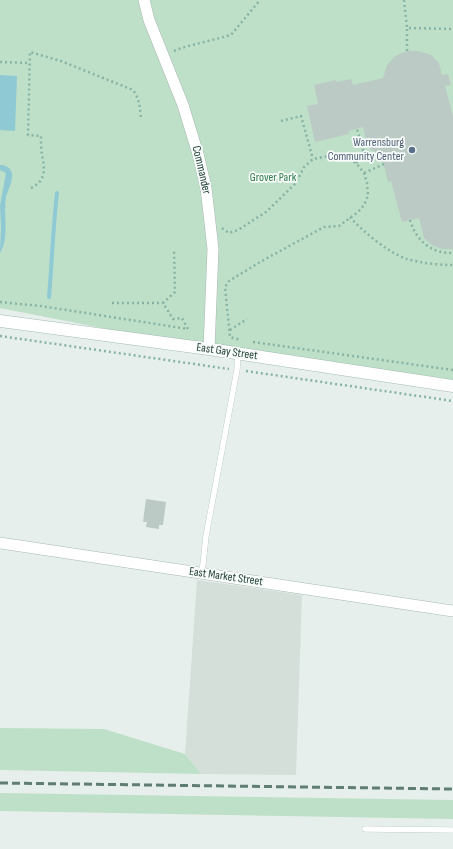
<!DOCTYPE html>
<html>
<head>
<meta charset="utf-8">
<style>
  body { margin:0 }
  canvas { display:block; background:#e6efeb }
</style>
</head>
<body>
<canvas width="453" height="849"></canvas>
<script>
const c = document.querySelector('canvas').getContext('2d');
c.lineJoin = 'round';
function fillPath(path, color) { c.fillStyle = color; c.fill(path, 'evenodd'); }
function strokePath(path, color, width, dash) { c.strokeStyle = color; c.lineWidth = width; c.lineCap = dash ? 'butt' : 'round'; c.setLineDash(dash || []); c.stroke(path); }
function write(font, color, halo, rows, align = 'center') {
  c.font = font + ' "Sofia Sans Condensed",sans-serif'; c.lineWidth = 3.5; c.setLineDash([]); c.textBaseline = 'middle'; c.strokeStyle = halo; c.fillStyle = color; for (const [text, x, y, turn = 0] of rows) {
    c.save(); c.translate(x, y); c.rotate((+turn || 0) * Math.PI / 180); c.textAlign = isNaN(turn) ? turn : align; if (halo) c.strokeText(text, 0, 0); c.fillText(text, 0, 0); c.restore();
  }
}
fillPath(new Path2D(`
  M 197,580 L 302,595 L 296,775 L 201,774 L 185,754 Z`), '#d4dfda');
fillPath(new Path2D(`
  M 0,0 L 453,0 L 453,386 L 209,349 L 0,308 Z
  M 0,728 L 104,729 L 185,754 L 201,774 L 0,770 Z
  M 0,793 L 453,800 L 453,819 L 0,811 Z`), '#bfe0c8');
fillPath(new Path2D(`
  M 0,75 L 17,76 L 15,131 L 0,130 Z
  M 0,165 C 5,165 10,167 12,173 C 13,181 8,190 6,197 C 3,216 10,236 0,253 L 1,226 L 0,206 L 6,173 L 0,170 Z`), '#8ec9d4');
strokePath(new Path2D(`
  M 49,297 C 52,262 53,228 57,193`), '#8ec9d4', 4);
fillPath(new Path2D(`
  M 407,51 L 419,51 L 431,55 L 439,63 L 442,75 L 448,74 L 451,85 L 445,86 L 453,116 L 453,249 L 442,249 L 432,245 L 424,238 L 419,218 L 402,222 L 391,181 L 388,182 L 381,153 L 377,153 L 368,147 L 363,127 L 349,131 L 349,134 L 315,142 L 307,106 L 318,104 L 314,85 L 336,80 L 336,82 L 351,79 L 353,85 L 383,78 L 387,65 L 395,56 Z
  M 146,499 L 166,502 L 163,525 L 159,525 L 159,529 L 146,527 L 147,522 L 143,522 Z`), '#bbcac4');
const lane = new Path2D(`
  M 202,573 L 206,536 L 237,370 L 238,354
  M 365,829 L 453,830`);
const street = new Path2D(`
  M 144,0 L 149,20 L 183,105 L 198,154 L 206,188 L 213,249 L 209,349
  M 0,543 L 453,611`);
const secondary = new Path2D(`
  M 0,321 L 209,349 L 453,386`);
strokePath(lane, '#a8b8b2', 6);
strokePath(street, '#a8b8b2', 12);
strokePath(secondary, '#a4bbb3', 13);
strokePath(new Path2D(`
  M 404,0 L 407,28
  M 174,51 L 181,48 L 231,35 L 260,0
  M 407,51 L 407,28 L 453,29
  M 0,62 L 29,63
  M 281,121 L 301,116 L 313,159
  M 356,163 L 364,153 L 357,129
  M 364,173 L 384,164
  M 31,188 C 46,181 45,169 42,155 C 41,149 41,142 41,136 L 28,135 L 30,52 L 61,61 L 133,90 C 139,98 140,107 141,118
  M 350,217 C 363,232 389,253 407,259 C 421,263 438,265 453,265
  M 410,220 C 416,241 432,254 453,253
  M 222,228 L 229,233 L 238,230 L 266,212 L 296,183 L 304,167 L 313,159 L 329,156 L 346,158 L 356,163 L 364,173 L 367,183 L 368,196 L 364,205 L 358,212 L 339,226 L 324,227 L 260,262 L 229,281 L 225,287 L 230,337 L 241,340
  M 0,302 L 41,306 L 188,329 L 182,318 L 173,319 L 163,303 L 175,292 L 174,249
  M 112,303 L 163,303
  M 230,330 L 247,319
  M 0,336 L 229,369
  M 253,342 L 453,370
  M 246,371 L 453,401`), '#86b3a5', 2.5, [2, 3]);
strokePath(lane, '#fff', 5.5);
strokePath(street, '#fff', 11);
strokePath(secondary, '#fff', 12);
strokePath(new Path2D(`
  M 0,783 L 453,789`), '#5f7d75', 3, [8, 4]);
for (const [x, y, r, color] of [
  [412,150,4,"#5c6f8a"]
]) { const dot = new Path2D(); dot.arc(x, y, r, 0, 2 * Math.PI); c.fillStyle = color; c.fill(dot); strokePath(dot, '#f7fbf9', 1.5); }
write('12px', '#4e5e75', '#f7fbf9', [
  ["Warrensburg",404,143],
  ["Community Center",404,157]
], 'right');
write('12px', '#24423a', '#f7fbf9', [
  ["Commander",201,170,77],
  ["East Gay Street",227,352,8],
  ["East Market Street",226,577,8]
]);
write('12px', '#2d7a4b', '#f7fbf9', [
  ["Grover Park",273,178]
]);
</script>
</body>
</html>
